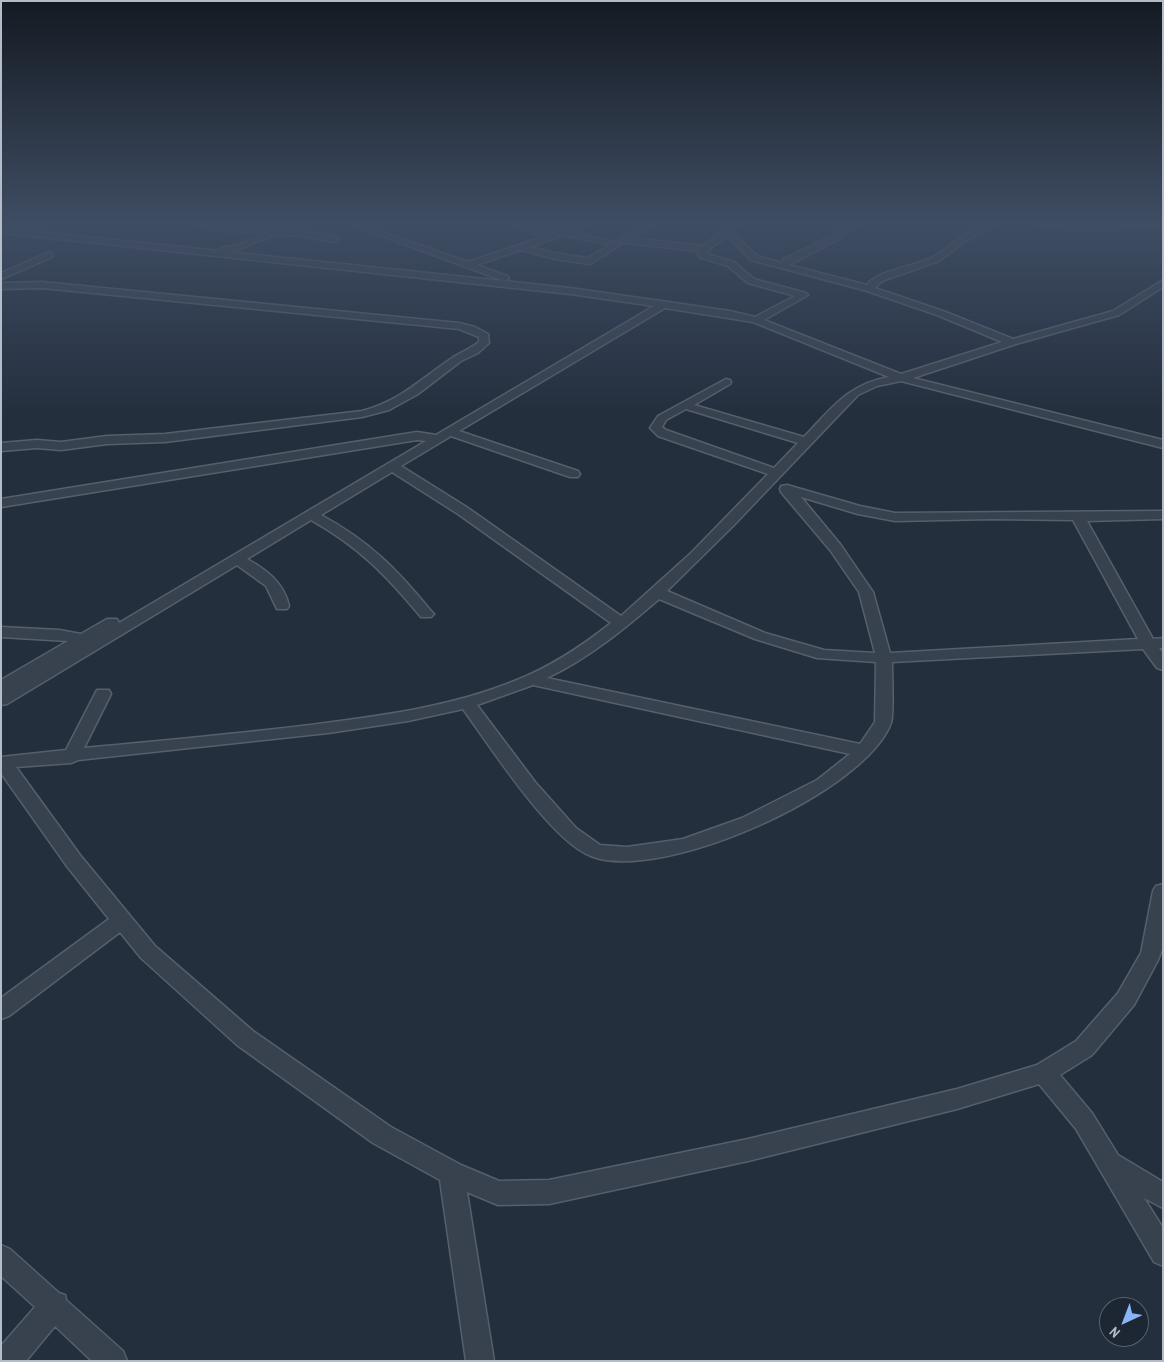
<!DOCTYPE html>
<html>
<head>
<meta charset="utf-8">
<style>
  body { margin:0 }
  #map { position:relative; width:1164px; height:1362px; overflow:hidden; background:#242f3e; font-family:"Archivo Narrow",sans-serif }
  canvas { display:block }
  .frame { position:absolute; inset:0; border:2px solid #b4bcc9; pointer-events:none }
  .north { position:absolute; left:1099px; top:1297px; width:50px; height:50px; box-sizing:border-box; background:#1d2633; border:1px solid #59626f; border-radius:50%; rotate:223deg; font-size:14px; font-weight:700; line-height:20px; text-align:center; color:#b4bcc9 }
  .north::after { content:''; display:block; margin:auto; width:18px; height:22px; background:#8ab4f8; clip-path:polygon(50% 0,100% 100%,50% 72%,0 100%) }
</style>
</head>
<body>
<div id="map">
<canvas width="1164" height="1362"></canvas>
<div class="frame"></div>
<div class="north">N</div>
</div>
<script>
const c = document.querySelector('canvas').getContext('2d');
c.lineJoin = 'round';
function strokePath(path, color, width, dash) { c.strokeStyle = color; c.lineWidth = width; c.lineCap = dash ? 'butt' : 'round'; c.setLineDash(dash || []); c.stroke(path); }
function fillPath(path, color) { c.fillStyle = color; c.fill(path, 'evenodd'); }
const minor = new Path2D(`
  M 195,225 L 270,226 L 274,228 C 262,237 215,229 199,227 Z
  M 352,225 L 363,225 L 468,262 L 542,237 L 513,225 C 526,225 536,231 549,233 C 556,234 575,225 588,225 L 573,232 L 621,244 L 590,264 L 555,259 L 521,250 L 476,265 L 507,276 L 509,278 L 504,281 ZM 564,235 L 610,245 L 588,258 L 555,253 L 529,247 Z
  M 645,225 L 655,225 L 634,238 L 703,246 L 731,225 L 739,225 L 732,232 L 757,256 L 782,263 L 784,259 L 835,234 L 847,225 L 856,225 L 841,238 L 789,265 L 867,285 C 875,271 917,266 933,257 C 953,246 969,225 993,225 L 963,243 L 939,261 L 882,281 L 875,288 L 943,311 L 1013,339 L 1113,311 L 1163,280 L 1163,287 L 1119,315 L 1016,344 L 913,378 L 1163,440 L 1163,448 L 901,381 L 877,386 L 858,395 L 733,526 L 667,591 L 765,633 L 824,650 L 875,653 L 859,592 L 830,550 L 781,492 L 780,489 L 781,486 L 787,485 L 860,506 L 895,513 L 1163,511 L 1163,519 L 1087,521 L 1153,639 L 1163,638 L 1163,648 L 1159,648 L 1163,653 L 1163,670 L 1157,668 L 1143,649 L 892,662 C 892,674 894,714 891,723 C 865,793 660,884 591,856 C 550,840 490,746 463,709 L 408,721 L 328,733 L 78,760 L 71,763 L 16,767 L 80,855 L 155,946 L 253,1031 L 391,1127 L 461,1165 L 499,1181 L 549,1180 L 748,1139 L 957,1089 L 1037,1065 L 1076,1041 L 1118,993 L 1141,953 L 1153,891 L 1156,886 L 1163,884 L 1163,947 L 1158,960 L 1134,1005 L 1092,1055 L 1060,1075 L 1092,1113 L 1118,1155 L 1163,1182 L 1163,1208 L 1144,1198 L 1163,1228 L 1163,1266 L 1154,1262 L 1076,1129 L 1039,1084 L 957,1109 L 748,1161 L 549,1204 L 498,1205 L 467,1192 L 494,1361 L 466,1361 L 440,1180 L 373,1143 L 237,1045 L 141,958 L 120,932 L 9,1016 L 1,1019 L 1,998 L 109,919 L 66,865 L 1,773 L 1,757 L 66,750 L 97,690 L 109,690 L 111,694 L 84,748 C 160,741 235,734 310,725 C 380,716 452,707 517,680 C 552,666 582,646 611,623 L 458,514 L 392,472 L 321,515 C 369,541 397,569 431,611 L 434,614 L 431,617 L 421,617 C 386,575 359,547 311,520 L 247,559 C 267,570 284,583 289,606 L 287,609 L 277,609 L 266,586 L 237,565 L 7,704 L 1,705 L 1,693 L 4,691 L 1,692 L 1,680 L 68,641 L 1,637 L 1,627 L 59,630 L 81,634 L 107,619 L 117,619 L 119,623 L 426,441 L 417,440 L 1,507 L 1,499 L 417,432 L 436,435 L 654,306 L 570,294 L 1,233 L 1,228 L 220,251 L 221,248 L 238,245 L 274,230 L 292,230 L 335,236 L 339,239 L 335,242 C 316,239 295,233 277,236 C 261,237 245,249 228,252 L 570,288 L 730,311 L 755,317 L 795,296 L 748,283 L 728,266 L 699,257 L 698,255 L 700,251 L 623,243 L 619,240 ZM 727,236 L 751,260 L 867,291 L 937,315 L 1002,342 L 901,374 L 764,320 L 808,295 L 806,293 L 754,279 L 734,262 L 707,254 L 711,248 ZM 665,308 L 753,322 L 889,377 C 848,384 831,409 804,437 L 694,405 L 730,384 L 731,382 L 730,380 L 726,379 L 658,416 L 650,428 L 658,436 L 768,474 L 691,553 L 621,616 L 468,508 L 401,466 L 451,436 L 570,477 L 578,477 L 580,474 L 578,471 L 459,431 ZM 686,409 L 798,443 L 774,468 L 666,430 L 662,427 L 666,420 ZM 801,497 L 858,514 L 895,521 L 992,519 L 1073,520 L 1138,639 L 890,653 L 873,592 L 840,544 ZM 659,599 L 755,639 L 817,658 L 876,662 L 875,722 L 860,744 L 547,678 C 589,658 624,629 659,599 ZM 533,685 L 850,754 L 817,780 L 742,818 L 683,839 L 627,847 L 600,845 L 576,828 L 535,782 L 477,705 Z
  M 1035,225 L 1163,225 L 1163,227 L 1089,229 L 1039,227 Z
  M 49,252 L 53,255 L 52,257 L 1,279 L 1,273 Z
  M 42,282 L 459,323 L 475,327 L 488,334 L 489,343 L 478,353 L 461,361 L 418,394 L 389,410 L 362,417 L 165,442 L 107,444 L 61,450 L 37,448 L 1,451 L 1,443 L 37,440 L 61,442 L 107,436 L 165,434 L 362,411 C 400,401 421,379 452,358 C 461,352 470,349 479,342 L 479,337 L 459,329 L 42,288 L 1,289 L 1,283 Z
  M 1,1245 L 10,1249 L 59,1293 L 65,1295 L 66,1300 L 123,1351 L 127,1361 L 92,1361 L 55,1326 L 26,1361 L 1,1361 L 1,1346 L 35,1307 L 1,1276 Z`);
strokePath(minor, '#565f6c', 3);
fillPath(minor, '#38414e');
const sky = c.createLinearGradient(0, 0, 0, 415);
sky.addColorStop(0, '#141a22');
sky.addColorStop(0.54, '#3f4d63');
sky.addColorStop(1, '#3f4d6300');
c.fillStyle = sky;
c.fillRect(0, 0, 1164, 415);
</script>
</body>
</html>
